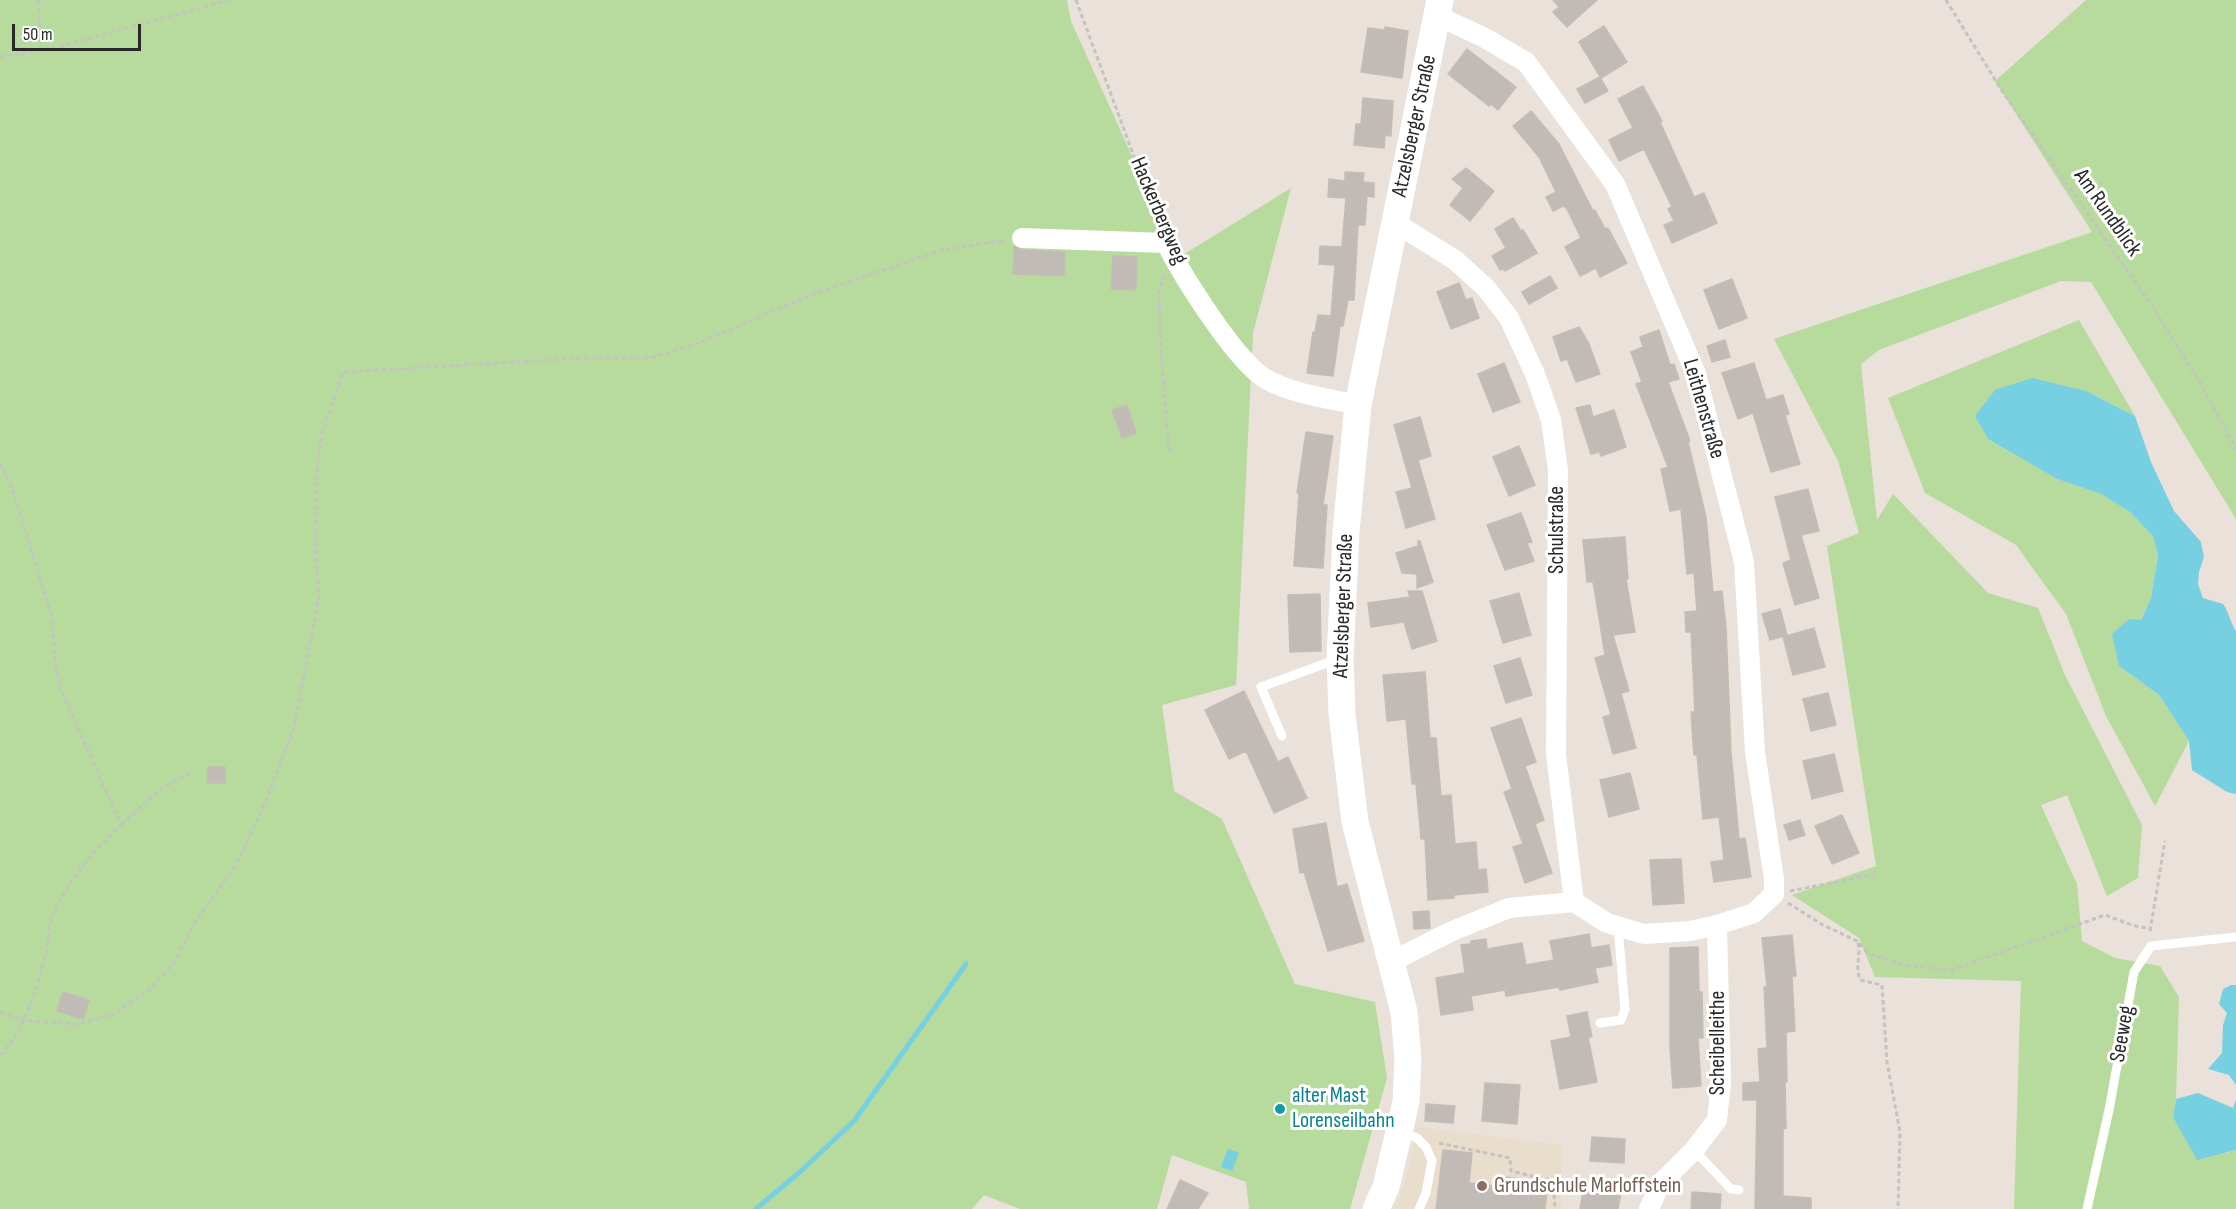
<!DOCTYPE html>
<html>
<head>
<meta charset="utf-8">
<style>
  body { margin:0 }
  #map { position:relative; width:2236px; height:1209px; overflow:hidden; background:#e9e1da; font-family:"Sofia Sans Condensed",sans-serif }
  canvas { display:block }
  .scale { position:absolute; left:12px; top:24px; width:129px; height:27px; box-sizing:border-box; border:3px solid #282828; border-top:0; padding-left:8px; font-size:18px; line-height:21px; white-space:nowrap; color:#282828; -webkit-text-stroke:4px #fff; paint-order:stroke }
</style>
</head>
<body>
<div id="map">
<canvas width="2236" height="1209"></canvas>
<div class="scale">50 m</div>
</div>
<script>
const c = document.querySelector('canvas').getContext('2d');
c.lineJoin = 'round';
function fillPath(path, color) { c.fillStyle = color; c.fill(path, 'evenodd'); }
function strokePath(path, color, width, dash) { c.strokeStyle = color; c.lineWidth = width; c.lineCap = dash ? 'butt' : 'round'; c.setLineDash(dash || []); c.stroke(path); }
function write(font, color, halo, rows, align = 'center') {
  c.font = font + ' "Sofia Sans Condensed",sans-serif'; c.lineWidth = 6; c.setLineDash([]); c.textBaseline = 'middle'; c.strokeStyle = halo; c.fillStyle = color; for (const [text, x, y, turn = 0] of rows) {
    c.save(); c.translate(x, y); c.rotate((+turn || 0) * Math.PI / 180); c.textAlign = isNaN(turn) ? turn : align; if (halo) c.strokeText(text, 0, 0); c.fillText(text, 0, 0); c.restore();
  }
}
fillPath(new Path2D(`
  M 1416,1127 L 1561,1145 L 1561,1209 L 1396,1209 L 1411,1163 Z`), '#e9ddcb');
fillPath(new Path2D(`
  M 0,0 L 1067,0 L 1071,21 L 1178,258 L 1291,188 L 1253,333 L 1236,685 L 1162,705 L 1174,791 L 1222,819 L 1295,984 L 1375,1002 L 1387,1078 L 1350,1209 L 1249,1209 L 1246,1182 L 1172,1155 L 1157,1209 L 1020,1209 L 984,1195 L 972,1209 L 0,1209 Z
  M 2086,0 L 2236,0 L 2236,519 L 2091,282 L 2061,281 L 1879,350 L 1861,364 L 1877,520 L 1893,494 L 1988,593 L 2038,608 L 2065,675 L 2142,825 L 2138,878 L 2107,896 L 2067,795 L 2041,805 L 2077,884 L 2082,941 L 2115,958 L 2160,966 L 2179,997 L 2176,1099 L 2173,1117 L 2226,1153 L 2236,1150 L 2236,1209 L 2014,1209 L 2021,981 L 1875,977 L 1859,938 L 1792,895 L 1876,866 L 1827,546 L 1859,533 L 1838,461 L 1774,339 L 2092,232 L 1995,81 Z
  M 2079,320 L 2135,416 L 2086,391 L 1988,439 L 2057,479 L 2101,494 L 2130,512 L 2153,536 L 2158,555 L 2151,598 L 2119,666 L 2159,695 L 2189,741 L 2155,806 L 2106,716 L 2066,614 L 2016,545 L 1925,493 L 1888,398 Z`), '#b7db9c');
fillPath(new Path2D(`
  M 2032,378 L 2086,391 L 2135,416 L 2151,462 L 2174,511 L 2201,542 L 2204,557 L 2199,572 L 2198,584 L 2203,598 L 2223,604 C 2229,612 2230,622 2236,631 L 2236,794 L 2227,792 L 2192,770 L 2189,741 L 2159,695 L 2119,666 L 2112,634 L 2129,619 L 2141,620 L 2151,598 L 2158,555 L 2153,536 L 2130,512 L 2101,494 L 2057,479 L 1988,439 L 1975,416 L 1995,390 Z
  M 2231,985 L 2236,985 L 2236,1085 L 2229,1075 L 2208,1069 L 2222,1053 L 2223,1025 L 2227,1013 L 2219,1004 L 2223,989 Z
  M 2198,1093 L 2233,1108 L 2236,1100 L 2236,1150 L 2197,1160 L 2173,1117 L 2176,1099 Z
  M 1228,1149 L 1239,1153 L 1232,1171 L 1221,1167 Z`), '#77cfe2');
strokePath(new Path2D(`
  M 756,1209 L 801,1171 L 854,1121 L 966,964`), '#77cfe2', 5);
const building = new Path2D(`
  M 1553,0 L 1597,0 L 1567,27 L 1553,12 L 1559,7 Z
  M 1604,26 L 1627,62 L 1601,78 L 1579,42 Z
  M 1385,27 L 1408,31 L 1402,78 L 1361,72 L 1368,28 L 1385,30 Z
  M 1467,49 L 1516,87 L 1498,110 L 1491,104 L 1489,106 L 1448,74 Z
  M 1600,77 L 1608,91 L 1585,103 L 1577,89 Z
  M 1643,86 L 1662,121 L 1660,122 L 1694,197 L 1704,193 L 1717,223 L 1672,243 L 1664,225 L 1674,221 L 1668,209 L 1672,207 L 1644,149 L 1619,161 L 1609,140 L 1633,128 L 1618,99 Z
  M 1363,98 L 1393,101 L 1391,136 L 1385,135 L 1384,148 L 1354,145 L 1356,124 L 1361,124 Z
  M 1531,111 L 1559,144 L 1593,211 L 1595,210 L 1605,229 L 1608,228 L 1627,263 L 1600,277 L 1596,268 L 1580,276 L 1565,247 L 1581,238 L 1567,209 L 1563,206 L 1553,211 L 1546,197 L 1556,192 L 1539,157 L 1513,126 Z
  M 1466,168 L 1494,191 L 1470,221 L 1450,205 L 1463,188 L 1452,179 Z
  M 1345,172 L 1364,173 L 1363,182 L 1374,183 L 1374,197 L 1367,196 L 1365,225 L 1358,225 L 1354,300 L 1348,300 L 1343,326 L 1340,326 L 1333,376 L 1307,373 L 1313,332 L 1315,332 L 1318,315 L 1331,316 L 1335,265 L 1319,264 L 1320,246 L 1342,247 L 1346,198 L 1328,197 L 1329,179 L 1345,181 Z
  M 1513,218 L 1521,231 L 1523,230 L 1537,253 L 1505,271 L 1503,269 L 1500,270 L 1492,256 L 1506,248 L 1495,229 Z
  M 1014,246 L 1022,250 L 1065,252 L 1064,276 L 1013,274 Z
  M 1113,256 L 1137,257 L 1136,290 L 1111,289 Z
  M 1550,276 L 1557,288 L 1529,304 L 1522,292 Z
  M 1732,279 L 1747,318 L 1719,329 L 1704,290 Z
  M 1459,283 L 1466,300 L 1472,298 L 1479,318 L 1451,329 L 1437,292 Z
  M 1579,327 L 1589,344 L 1600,374 L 1576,382 L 1567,359 L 1561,361 L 1553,337 Z
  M 1659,330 L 1670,365 L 1674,364 L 1679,379 L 1668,382 L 1690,441 L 1688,442 L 1706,517 L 1713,592 L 1722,591 L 1726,628 L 1731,752 L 1739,839 L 1745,838 L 1751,877 L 1714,882 L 1711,862 L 1724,860 L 1719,817 L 1703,819 L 1697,755 L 1694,755 L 1691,712 L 1695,712 L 1691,632 L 1686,632 L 1685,612 L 1697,611 L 1694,573 L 1687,574 L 1681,509 L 1670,511 L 1661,469 L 1668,467 L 1636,384 L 1642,382 L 1631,352 L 1643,347 L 1640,337 Z
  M 1725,340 L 1730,357 L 1712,362 L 1707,346 Z
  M 1504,363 L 1520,402 L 1493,412 L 1478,374 Z
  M 1754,363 L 1766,400 L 1783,395 L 1789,414 L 1785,415 L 1800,464 L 1771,472 L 1753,413 L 1738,419 L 1722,373 Z
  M 1127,405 L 1136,433 L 1122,438 L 1112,410 Z
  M 1590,405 L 1593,417 L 1614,410 L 1626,447 L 1601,456 L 1599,452 L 1591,454 L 1576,408 Z
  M 1420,417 L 1431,456 L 1418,460 L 1435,519 L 1406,528 L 1396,492 L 1412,488 L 1394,425 Z
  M 1306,432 L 1333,436 L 1323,505 L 1327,505 L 1323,568 L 1294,566 L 1299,493 L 1297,493 Z
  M 1519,446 L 1535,485 L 1509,496 L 1493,457 Z
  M 1808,489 L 1819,531 L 1801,535 L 1819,598 L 1795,605 L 1783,563 L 1791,560 L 1775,497 Z
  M 1521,513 L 1532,542 L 1527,543 L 1534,561 L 1505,570 L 1487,525 Z
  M 1625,537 L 1628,579 L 1626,579 L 1635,632 L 1613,635 L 1629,691 L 1621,693 L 1636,748 L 1613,754 L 1603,717 L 1611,715 L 1595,658 L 1605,655 L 1593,582 L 1587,582 L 1583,540 Z
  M 1418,541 L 1420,541 L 1433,582 L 1417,588 L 1417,574 L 1402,573 L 1396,553 L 1418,546 Z
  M 1408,591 L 1422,591 L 1437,641 L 1412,649 L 1404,622 L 1371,627 L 1368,603 L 1410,597 Z
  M 1519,593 L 1531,635 L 1503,643 L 1490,601 Z
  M 1320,594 L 1321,651 L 1290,652 L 1288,595 Z
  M 1780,609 L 1787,635 L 1770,640 L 1762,614 Z
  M 1814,628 L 1825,667 L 1793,675 L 1783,637 Z
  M 1520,658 L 1532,695 L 1506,703 L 1494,666 Z
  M 1425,672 L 1430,738 L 1436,738 L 1441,796 L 1451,795 L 1455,844 L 1476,842 L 1478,870 L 1486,869 L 1488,892 L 1454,895 L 1454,898 L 1428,900 L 1425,839 L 1421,839 L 1416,784 L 1412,784 L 1406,719 L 1387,721 L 1383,675 Z
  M 1244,691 L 1278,762 L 1288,757 L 1307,798 L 1274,813 L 1246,751 L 1229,759 L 1205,710 Z
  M 1828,693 L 1836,725 L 1811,731 L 1803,699 Z
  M 1521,718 L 1536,762 L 1525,766 L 1544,820 L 1535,824 L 1552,873 L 1525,883 L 1513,847 L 1523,844 L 1504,792 L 1512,789 L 1491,728 Z
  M 1834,754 L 1843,791 L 1812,799 L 1803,761 Z
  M 208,767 L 225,767 L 225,783 L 207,783 Z
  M 1630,773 L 1639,809 L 1609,817 L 1600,780 Z
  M 1842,815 L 1859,853 L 1832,864 L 1815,826 Z
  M 1800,820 L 1805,835 L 1789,840 L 1784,825 Z
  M 1326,823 L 1337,887 L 1347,884 L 1364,941 L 1328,951 L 1304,872 L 1300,873 L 1293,829 Z
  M 1681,859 L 1684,903 L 1653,905 L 1650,860 Z
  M 1429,911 L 1430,928 L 1414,929 L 1413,912 Z
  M 1589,934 L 1591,948 L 1609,945 L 1612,965 L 1595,968 L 1598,982 L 1560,990 L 1559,987 L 1506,996 L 1505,990 L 1471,996 L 1473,1010 L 1441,1015 L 1436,978 L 1465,973 L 1461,945 L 1471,944 L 1471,941 L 1486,939 L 1487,949 L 1522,943 L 1526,965 L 1554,960 L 1550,941 Z
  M 1792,935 L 1796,976 L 1792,976 L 1795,1031 L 1786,1032 L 1787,1082 L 1785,1082 L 1786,1128 L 1783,1129 L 1783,1196 L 1811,1198 L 1811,1209 L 1755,1209 L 1757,1100 L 1743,1100 L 1743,1083 L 1760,1082 L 1758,1049 L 1767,1048 L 1764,987 L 1767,987 L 1762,938 Z
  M 1698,947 L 1699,992 L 1702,992 L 1703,1038 L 1698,1038 L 1701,1086 L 1673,1088 L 1670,1048 L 1670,948 Z
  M 63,992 L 89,1000 L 83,1019 L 57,1011 Z
  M 1587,1012 L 1592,1037 L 1588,1037 L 1597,1082 L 1560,1089 L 1551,1041 L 1571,1037 L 1567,1016 Z
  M 1485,1083 L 1520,1085 L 1517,1124 L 1482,1121 Z
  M 1426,1104 L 1455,1106 L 1453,1123 L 1425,1121 Z
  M 1592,1137 L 1625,1139 L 1624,1163 L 1590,1161 Z
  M 1443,1150 L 1472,1153 L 1469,1183 L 1503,1187 L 1504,1177 L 1548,1182 L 1545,1209 L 1436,1209 Z
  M 1180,1180 L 1208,1193 L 1198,1209 L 1167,1209 Z
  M 1584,1186 L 1621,1193 L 1618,1209 L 1580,1209 Z
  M 1692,1192 L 1721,1194 L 1720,1209 L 1691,1209 Z`);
fillPath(building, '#c1bbb7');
strokePath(building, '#c4bdb5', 1.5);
strokePath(new Path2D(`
  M 38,0 L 41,49
  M 1076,0 L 1159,224
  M 1946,0 L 2002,91 L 2152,306 L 2201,384 L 2236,449
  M 0,57 L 62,46 L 229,0
  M 1164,275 L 1159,292 L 1161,351 L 1169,452
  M 0,463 L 12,488 L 52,617 L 55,658 L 60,688 L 121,825 C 94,851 67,881 52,917 C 48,928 48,941 46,953 C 37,991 25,1027 0,1057
  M 121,825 L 159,790 L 191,772
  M 1790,891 L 1877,874
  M 1788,903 L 1823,925 L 1857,941 L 1869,954 L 1904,965 L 1952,970 L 2105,915 L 2132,925 L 2150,929
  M 2150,931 L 2165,841
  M 1858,943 C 1861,955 1855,967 1860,980 L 1882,985 L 1887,1062 L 1900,1132 L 1898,1209
  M 0,1012 L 23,1020 L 54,1023 L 80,1024 L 115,1014 L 150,989 L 175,962 L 192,927 L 236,865 L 265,803 L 294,728 L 319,596 L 315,548 L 317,471 L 322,433 L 343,372 L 585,358 L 650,358 L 697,344 L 813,294 L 942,250 L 1005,240
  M 1439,1143 L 1510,1158 L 1511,1171 L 1553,1181 L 1555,1209`), '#c3c3c3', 3, [4.5, 3]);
strokePath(new Path2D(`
  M 1282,736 L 1261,687 L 1338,659
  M 1600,1023 L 1621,1020 L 1625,1009 L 1618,926
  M 1403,1133 L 1417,1138 L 1426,1147 L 1432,1161 L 1426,1193 L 1419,1209
  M 1694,1150 L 1731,1189 L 1739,1190
  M 2087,1209 L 2109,1110 L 2134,972 L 2151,946 L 2236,937`), '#fff', 9);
strokePath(new Path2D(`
  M 1394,222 L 1455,260 L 1486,288 L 1509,318 L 1535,374 L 1551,420 L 1558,470 L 1556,754 L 1574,902
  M 1022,238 L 1166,243 C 1182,275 1236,362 1266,379 C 1292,394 1328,398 1358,405
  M 1391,962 L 1450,932 L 1509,908 L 1574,902 L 1607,923 L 1644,934 L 1690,931 L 1717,925 L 1754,913 L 1774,894 L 1774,879 L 1755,752 L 1744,562 L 1696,374 L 1615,184 L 1526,62 L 1485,38 L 1438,16
  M 1649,1209 L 1660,1184 L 1694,1150 L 1717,1120 L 1721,1083 L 1717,925`), '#fff', 20);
strokePath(new Path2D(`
  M 1376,1209 L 1386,1187 L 1406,1102 L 1408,1060 L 1404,1012 L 1355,822 L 1342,714 L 1340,658 L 1346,532 L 1358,405 L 1440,0`), '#fff', 27);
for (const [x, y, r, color] of [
  [1280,1109,6,"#0f9aa8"],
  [1482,1186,6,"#8d6e63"]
]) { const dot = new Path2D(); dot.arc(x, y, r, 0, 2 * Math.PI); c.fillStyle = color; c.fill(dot); strokePath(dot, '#fff', 2); }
write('22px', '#282828', '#fff', [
  ["Atzelsberger Straße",1415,126,-78],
  ["Hackerbergweg",1158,211,67],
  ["Am Rundblick",2107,213,55],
  ["Leithenstraße",1703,409,74],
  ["Schulstraße",1557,530,-90],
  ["Atzelsberger Straße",1344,606,-88],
  ["Seeweg",2123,1034,-80],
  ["Scheibelleithe",1718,1043,-90]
]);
write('22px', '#0d838f', '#fff', [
  ["alter Mast",1292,1096],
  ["Lorenseilbahn",1292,1121]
], 'left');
write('22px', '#785e54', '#fff', [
  ["Grundschule Marloffstein",1494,1186]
], 'left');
</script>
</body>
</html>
